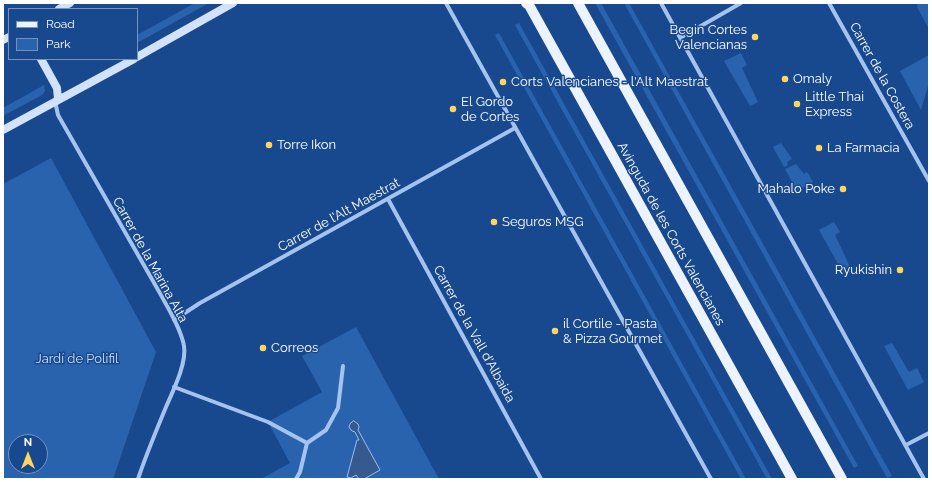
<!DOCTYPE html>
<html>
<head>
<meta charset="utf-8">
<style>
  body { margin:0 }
  #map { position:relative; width:932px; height:482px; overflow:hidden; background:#18498e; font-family:Raleway,sans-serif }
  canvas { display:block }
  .frame { position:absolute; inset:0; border:4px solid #fff; pointer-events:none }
  .legend { position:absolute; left:8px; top:8px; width:130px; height:52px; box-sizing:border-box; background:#18498e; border:1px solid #7492bb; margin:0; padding:5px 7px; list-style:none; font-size:12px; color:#fff }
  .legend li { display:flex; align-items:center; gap:8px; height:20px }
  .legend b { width:20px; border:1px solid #7492bb }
  .north { position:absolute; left:8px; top:434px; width:40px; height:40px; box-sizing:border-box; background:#18498e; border:1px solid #7492bb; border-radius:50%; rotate:0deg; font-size:11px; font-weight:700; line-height:16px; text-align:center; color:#fff }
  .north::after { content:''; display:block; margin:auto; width:14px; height:18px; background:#ffd562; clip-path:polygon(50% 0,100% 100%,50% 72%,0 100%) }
</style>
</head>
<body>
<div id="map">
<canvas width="932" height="482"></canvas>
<div class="frame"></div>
<ul class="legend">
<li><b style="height:5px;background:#ecf3ff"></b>Road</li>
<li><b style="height:11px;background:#2a63ad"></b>Park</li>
</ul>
<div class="north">N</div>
</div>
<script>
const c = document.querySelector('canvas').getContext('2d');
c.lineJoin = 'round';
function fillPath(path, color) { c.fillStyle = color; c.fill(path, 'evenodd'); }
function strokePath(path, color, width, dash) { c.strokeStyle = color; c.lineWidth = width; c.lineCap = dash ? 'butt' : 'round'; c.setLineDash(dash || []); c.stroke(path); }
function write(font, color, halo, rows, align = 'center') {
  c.font = font + ' Raleway,sans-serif'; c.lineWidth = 3; c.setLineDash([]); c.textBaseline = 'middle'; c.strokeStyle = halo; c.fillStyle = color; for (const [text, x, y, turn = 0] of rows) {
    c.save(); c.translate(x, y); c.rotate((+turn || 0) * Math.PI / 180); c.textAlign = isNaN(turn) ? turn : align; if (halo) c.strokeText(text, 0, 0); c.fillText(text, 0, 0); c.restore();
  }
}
fillPath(new Path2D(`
  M 195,3 L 209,3 L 137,43 L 137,35 Z
  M 595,3 L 601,3 L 858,466 L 854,468 Z
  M 624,3 L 629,3 L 892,476 L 887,478 Z
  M 918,3 L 929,3 L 929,29 L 917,7 Z
  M 519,23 L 772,479 L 767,479 L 515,25 Z
  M 499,33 L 746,479 L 741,479 L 495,35 Z
  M 741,53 L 747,65 L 742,68 L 758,102 L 750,106 L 724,61 Z
  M 929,55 L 929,82 L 921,110 L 900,71 Z
  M 44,85 L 45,91 L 42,95 L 3,116 L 3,108 Z
  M 781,143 L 792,159 L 787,162 L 788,165 L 784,167 L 773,147 Z
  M 51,158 L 156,352 L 113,479 L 3,479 L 3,184 ZM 16,442 L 40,442 L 40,466 L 16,466 Z
  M 796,164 L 804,174 L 807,172 L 813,182 L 797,191 L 785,169 Z
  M 834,222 L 840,232 L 835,235 L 851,269 L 843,273 L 819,230 Z
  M 356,327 L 439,479 L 261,479 L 290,463 L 268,422 L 322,392 L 302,356 Z
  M 892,343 L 909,372 L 917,368 L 924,382 L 908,390 L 884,346 Z`), '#2a63ad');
const water = new Path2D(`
  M 354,421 L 358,424 L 359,427 L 358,430 L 380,470 L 364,479 L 359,479 L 356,475 L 351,478 L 347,477 L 357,440 L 359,440 L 355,432 L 352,431 L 349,427 L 350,424 Z`);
fillPath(water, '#365a8d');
strokePath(water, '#96bff1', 1);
strokePath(new Path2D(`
  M 446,3 L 711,479
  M 661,3 L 924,479
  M 829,3 L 929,181
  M 680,38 L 741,3
  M 55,101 L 58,115 L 161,295 C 169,310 181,329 184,346 C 187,363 173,391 166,407 C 156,431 146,455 138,479
  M 388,199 L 541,479
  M 174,320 L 200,303 L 515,128
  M 174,387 L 268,422 L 307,443
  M 906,445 L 929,433
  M 296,479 L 300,472 L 307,443 L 326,430 L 338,408 L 343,366`), '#a4c4ef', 4);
strokePath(new Path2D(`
  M 59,9 L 70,3
  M 3,40 L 9,37
  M 137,57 L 233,3
  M 41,59 L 57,88 L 58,99
  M 3,130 L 134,59`), '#d2e2fa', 8);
strokePath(new Path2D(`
  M 526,3 L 529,5 L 792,479
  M 578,3 L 842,479`), '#ecf3ff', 10);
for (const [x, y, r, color] of [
  [755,37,4,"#ffd562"],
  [785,79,4,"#ffd562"],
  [503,82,4,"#ffd562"],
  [797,104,4,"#ffd562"],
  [453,109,4,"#ffd562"],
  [269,145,4,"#ffd562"],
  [819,148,4,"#ffd562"],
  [843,189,4,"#ffd562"],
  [494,222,4,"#ffd562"],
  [900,270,4,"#ffd562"],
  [555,331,4,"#ffd562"],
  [263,348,4,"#ffd562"]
]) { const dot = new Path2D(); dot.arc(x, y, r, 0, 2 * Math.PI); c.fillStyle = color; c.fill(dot); strokePath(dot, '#18498e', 1.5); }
write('13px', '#fff', '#18498e', [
  ["Begin Cortes",747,30,"right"],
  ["Valencianas",747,45,"right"],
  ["Omaly",793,79],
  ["Corts Valencianes - l'Alt Maestrat",511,82],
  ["Little Thai",805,97],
  ["Express",805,112],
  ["El Gordo",461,102],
  ["de Cortes",461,117],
  ["Torre Ikon",277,145],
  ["La Farmacia",827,148],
  ["Mahalo Poke",835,189,"right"],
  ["Seguros MSG",502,222],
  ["Ryukishin",892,270,"right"],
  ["il Cortile - Pasta",563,324],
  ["& Pizza Gourmet",563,339],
  ["Correos",271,348]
], 'left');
write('13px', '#fff', '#18498e', [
  ["Carrer de la Costera",882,76,61],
  ["Carrer de l'Alt Maestrat",339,215,-29],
  ["Avinguda de les Corts Valencianes",671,234,61],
  ["Carrer de la Marina Alta",150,260,61],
  ["Carrer de la Vall d'Albaida",474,334,61]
]);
write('13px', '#cadffb', '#18498e', [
  ["Jardí de Polifil",77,359]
]);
</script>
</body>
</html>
